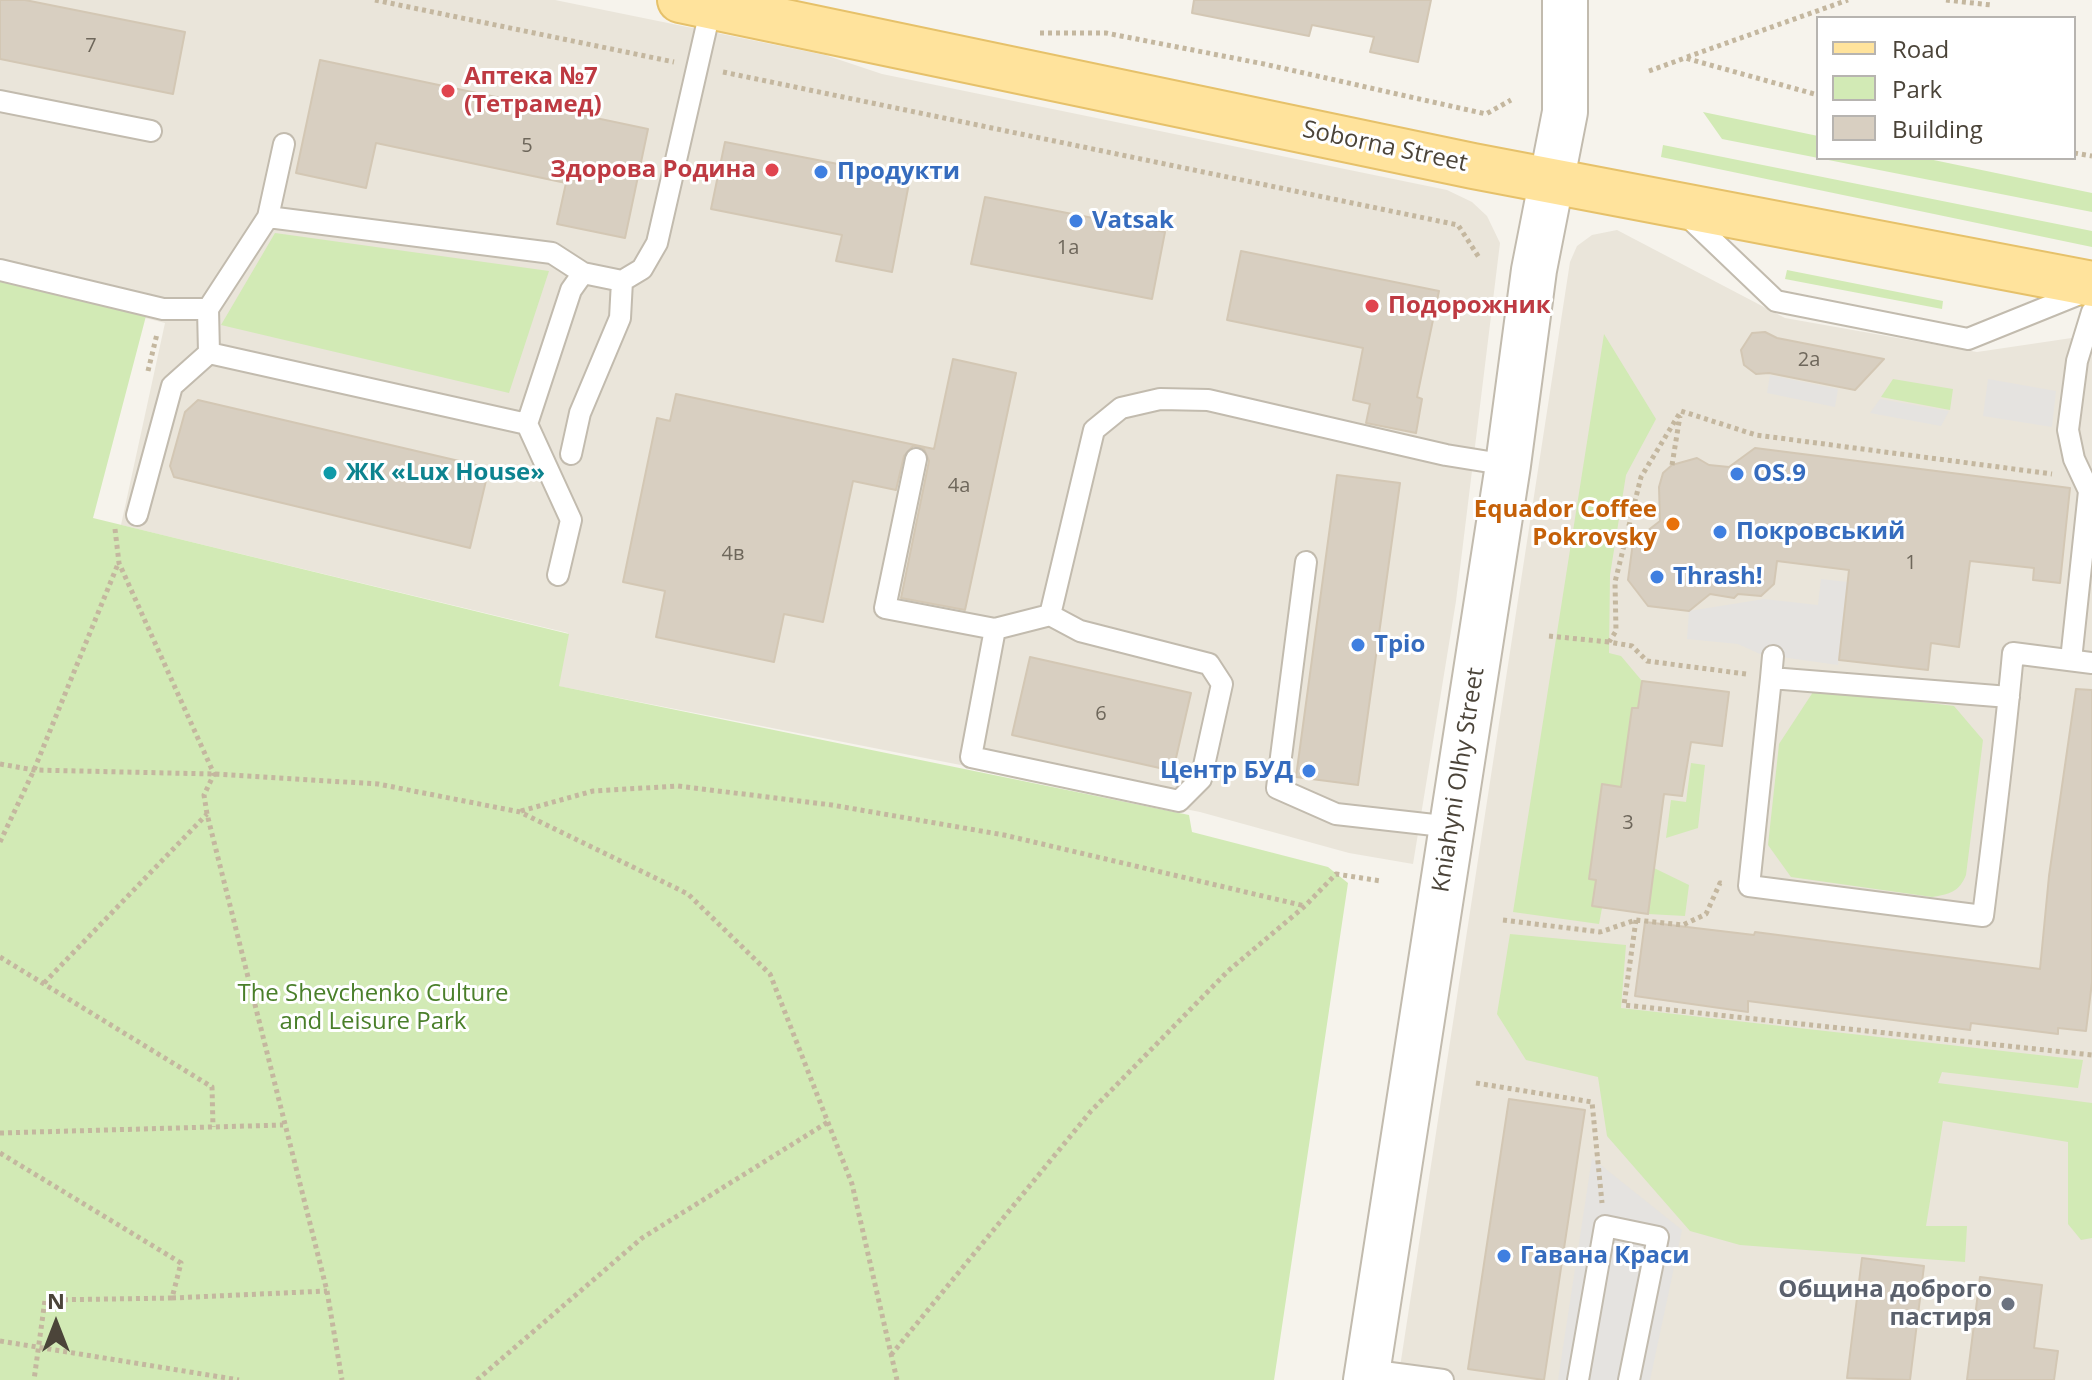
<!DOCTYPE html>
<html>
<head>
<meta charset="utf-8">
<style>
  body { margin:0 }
  #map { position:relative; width:2092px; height:1380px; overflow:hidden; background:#f6f3ec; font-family:"Open Sans",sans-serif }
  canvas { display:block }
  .legend { position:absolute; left:1816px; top:16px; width:260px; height:144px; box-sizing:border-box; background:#fff; border:2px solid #b7b4b0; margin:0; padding:10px 14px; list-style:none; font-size:24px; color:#4b4439 }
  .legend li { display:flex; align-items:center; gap:16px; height:40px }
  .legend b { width:40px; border:2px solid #b7b4b0 }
  .north { position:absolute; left:16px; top:1284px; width:80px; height:80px; -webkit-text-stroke:6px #fff; paint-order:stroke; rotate:0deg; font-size:22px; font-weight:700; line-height:32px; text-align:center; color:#4b4439 }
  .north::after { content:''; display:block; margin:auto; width:28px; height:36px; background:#4b4439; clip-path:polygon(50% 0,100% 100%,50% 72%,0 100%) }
</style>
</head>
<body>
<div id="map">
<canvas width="2092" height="1380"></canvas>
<ul class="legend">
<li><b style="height:10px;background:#ffe39c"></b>Road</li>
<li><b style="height:22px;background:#d2eab5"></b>Park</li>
<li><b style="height:22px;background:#d8cfc1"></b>Building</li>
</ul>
<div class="north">N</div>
</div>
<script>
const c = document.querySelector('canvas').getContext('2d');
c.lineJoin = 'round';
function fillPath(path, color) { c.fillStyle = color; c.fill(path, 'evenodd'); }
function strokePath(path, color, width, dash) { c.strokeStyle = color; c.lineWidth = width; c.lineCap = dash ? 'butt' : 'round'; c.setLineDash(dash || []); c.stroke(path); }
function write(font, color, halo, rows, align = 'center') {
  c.font = font + ' "Open Sans",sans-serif'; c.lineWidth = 6; c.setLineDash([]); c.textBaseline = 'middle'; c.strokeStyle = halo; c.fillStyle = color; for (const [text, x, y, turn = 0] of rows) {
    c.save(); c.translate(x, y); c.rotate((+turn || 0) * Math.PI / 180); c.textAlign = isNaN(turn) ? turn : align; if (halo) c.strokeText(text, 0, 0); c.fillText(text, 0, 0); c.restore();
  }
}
fillPath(new Path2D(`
  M 0,0 L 555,0 L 825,55 L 882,74 L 1447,190 L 1472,202 L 1487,216 L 1500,243 L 1456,601 L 1413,864 L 1349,853 L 1200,812 L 558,686 L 568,633 L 121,525 L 165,323 L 0,281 Z
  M 1617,230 L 1785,318 L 1977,352 L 2092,335 L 2092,1380 L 1398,1380 L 1570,262 L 1577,246 L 1592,235 Z`), '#eae5da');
fillPath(new Path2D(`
  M 1703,112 L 1818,136 L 1818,158 L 1924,158 L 2092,193 L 2092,212 L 1722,139 Z
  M 1663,145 L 2092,231 L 2092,247 L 1661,157 Z
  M 275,233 L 549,271 L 509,393 L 221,325 Z
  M 1787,270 L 1943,301 L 1942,309 L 1785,279 Z
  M 0,281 L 146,316 L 93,518 L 569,634 L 559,686 L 1189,815 L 1192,832 L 1328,867 L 1348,883 L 1274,1380 L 0,1380 Z
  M 1604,334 L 1656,419 L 1626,475 L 1610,575 L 1609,653 L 1621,656 L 1642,681 L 1638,708 L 1632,708 L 1621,787 L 1602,784 L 1589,879 L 1596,880 L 1592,906 L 1602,908 L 1599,924 L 1513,912 Z
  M 1893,379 L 1953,389 L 1950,410 L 1881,397 Z
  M 1815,689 L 1954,706 L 1983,740 L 1966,875 C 1959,892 1950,894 1932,897 L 1791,877 L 1768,845 L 1779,744 Z
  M 1691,763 L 1705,765 L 1698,828 L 1666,838 L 1671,800 L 1686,802 Z
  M 1654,868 L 1689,885 L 1685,916 L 1648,914 Z
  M 1510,934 L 1626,945 L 1621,1008 L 2083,1060 L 2078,1088 L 1942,1072 L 1938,1083 L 2092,1103 L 2092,1238 L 2081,1240 L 2068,1224 L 2068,1142 L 1943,1121 L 1926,1226 L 1967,1226 L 1965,1262 L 1740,1245 L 1690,1231 L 1607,1136 L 1598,1077 L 1526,1060 L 1497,1014 Z`), '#d2eab5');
fillPath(new Path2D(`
  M 1770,375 L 1838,389 L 1835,407 L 1767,393 Z
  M 1988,379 L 2056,391 L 2052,427 L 1983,416 Z
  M 1880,399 L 1949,411 L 1941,426 L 1870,413 Z
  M 1821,579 L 1848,582 L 1838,665 L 1760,654 L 1738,644 L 1687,639 L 1689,611 L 1764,599 L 1818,605 Z
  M 1592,1158 L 1682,1230 L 1650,1380 L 1558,1380 Z`), '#e5e3e0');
const building = new Path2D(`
  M 0,0 L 25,0 L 185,32 L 173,94 L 0,59 Z
  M 1194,0 L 1431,0 L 1418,62 L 1370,52 L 1374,37 L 1312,25 L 1309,36 L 1192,13 Z
  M 320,60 L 648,129 L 625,238 L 557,224 L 566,183 L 376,143 L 366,188 L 296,173 Z
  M 725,142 L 910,178 L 892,272 L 836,261 L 842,235 L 711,209 Z
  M 985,197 L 1165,232 L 1152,299 L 971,264 Z
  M 1241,251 L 1439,291 L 1417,397 L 1422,399 L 1416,433 L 1366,423 L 1370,404 L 1353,400 L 1363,348 L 1227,320 Z
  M 1765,332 L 1777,338 L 1884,359 L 1855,390 L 1769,373 L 1756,374 L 1744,365 L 1741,350 L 1752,333 Z
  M 953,359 L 1016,373 L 965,610 L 901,598 L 929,461 L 924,449 L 913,446 L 904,456 L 896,490 L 853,481 L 823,622 L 784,614 L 774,662 L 656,637 L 665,591 L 623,582 L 657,418 L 670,421 L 676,394 L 934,449 Z
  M 198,400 L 489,468 L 470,548 L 174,477 L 170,466 L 185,412 Z
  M 1755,448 L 2070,488 L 2060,583 L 2033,580 L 2034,568 L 1970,561 L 1959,647 L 1931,643 L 1928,670 L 1839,660 L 1849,570 L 1777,561 L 1774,584 L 1761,596 L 1738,594 L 1734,598 L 1710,594 L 1689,611 L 1648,606 L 1628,580 L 1633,542 L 1660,521 L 1659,487 L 1663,473 L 1672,465 L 1697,458 L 1709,465 L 1729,467 Z
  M 1337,475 L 1400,483 L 1358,785 L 1296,777 Z
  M 1030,657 L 1191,693 L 1173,771 L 1012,735 Z
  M 1642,681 L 1729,692 L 1722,746 L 1691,742 L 1682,796 L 1664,794 L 1648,914 L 1592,906 L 1596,880 L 1589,879 L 1602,784 L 1621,787 L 1632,708 L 1638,708 Z
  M 2076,689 L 2092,690 L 2092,982 L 2086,1031 L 2058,1028 L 2058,1034 L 1971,1023 L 1970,1030 L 1748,1001 L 1748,1012 L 1635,996 L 1645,922 L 1754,935 L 1755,932 L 2040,969 L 2049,876 Z
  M 1509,1099 L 1585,1110 L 1544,1380 L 1468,1369 Z
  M 1862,1258 L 1924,1266 L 1910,1380 L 1847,1378 Z
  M 1980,1277 L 2042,1285 L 2034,1348 L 2058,1351 L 2054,1380 L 1967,1380 Z`);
fillPath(building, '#d8cfc1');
strokePath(building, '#d3c7b4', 2);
const service = new Path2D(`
  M 0,101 L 151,131
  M 1686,215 L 1776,301 L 1968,339 L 2087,291
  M 268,217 L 284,144
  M 0,270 L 163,309 L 208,309 L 268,217 L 552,253 L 583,273 L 622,281 L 642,269 L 657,243 L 711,7
  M 208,309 L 209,353
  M 571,454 L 580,413 L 620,318 L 622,281
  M 916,459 L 885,608 L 995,629
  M 137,515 L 172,386 L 209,353 L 527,424
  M 1306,562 L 1277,788 L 1336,814 L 1452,827
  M 558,575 L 571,520 L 527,424 L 571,290 L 583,273
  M 1050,615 L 1080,631 L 1209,664 L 1222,684 L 1201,779 L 1179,801 L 971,757 L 995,629 Z
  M 1050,615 L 1094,430 L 1121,408 L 1160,399 L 1208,400 L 1446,455 L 1508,465
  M 2071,660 L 2089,491 L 2074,459 L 2068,430 L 2077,361 L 2092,312
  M 1771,678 L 1773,656
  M 2009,697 L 1771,678 L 1749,886 L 1983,916 C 1994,829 2005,741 2013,653 L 2092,663
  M 1368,1370 L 1443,1380
  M 1578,1380 L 1605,1226 L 1658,1237 L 1629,1380`);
const tertiary = new Path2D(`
  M 1366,1380 L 1508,465 L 1534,270 L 1565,112 L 1565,0`);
const primary = new Path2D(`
  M 680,0 L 1473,166 L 2092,284`);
strokePath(service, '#c2bbae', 24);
strokePath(tertiary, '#c2bbae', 48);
strokePath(primary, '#e6c16a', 48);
strokePath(new Path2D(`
  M 375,0 L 674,62
  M 1946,0 L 1991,5
  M 1040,33 L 1106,33 L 1264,64 L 1486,114 L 1511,100
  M 1687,57 L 1848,0
  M 1649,71 L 1685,58 L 1818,95
  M 723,72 L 1458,225 L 1480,259
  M 2074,153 L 2092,156
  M 148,371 L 157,334
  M 1672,465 L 1680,416
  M 115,529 L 119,563 L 214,774 L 204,795 L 207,814 L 327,1291 L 342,1380
  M 1549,636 L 1609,642
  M 1746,674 L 1647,661 L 1632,646 L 1609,642 L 1616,631 L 1615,582 L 1641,477 L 1681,411 L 1756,435 L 2052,474
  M 0,764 L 34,770 L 214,774 L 378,784 L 520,812 L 688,894 L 770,974 L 852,1184 L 897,1380
  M 521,811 L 593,791 L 678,786 L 832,805 L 1004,835 L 1305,906
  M 0,842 L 34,770 L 118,564
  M 1503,920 L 1600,932 L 1636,920 L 1683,925 L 1706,914 L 1720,883 L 1725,884
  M 1636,920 L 1624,1005 L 2092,1055
  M 0,957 L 212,1087 L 213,1127
  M 44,983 L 207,814
  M 1476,1083 L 1592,1102 L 1602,1203
  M 0,1133 L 283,1125
  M 0,1153 L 181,1263 L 172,1298 L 45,1300 L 34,1380
  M 172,1298 L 327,1291
  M 0,1341 L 239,1380
  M 891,1355 L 1091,1111 L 1228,971 L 1305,906 L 1336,874 L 1381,881
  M 477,1380 L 642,1238 L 828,1122`), '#c4b79f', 5, [4, 4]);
strokePath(service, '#fff', 20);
strokePath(tertiary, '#fff', 44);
strokePath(primary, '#ffe39c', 44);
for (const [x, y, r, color] of [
  [448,91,8,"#e0444e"],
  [772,170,8,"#e0444e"],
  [821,172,8,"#3f7fe0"],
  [1076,221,8,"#3f7fe0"],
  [1372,306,8,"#e0444e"],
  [330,473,8,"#0f9aa8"],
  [1737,474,8,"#3f7fe0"],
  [1673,524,8,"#e8710a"],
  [1720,532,8,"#3f7fe0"],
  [1657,577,8,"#3f7fe0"],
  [1358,645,8,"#3f7fe0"],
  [1309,771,8,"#3f7fe0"],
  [1504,1256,8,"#3f7fe0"],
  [2008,1304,8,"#6b7280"]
]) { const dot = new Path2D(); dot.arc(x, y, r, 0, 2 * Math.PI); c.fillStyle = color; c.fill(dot); strokePath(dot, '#fff', 3); }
write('20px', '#6e675b', null, [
  ["7",91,46],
  ["5",527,146],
  ["1а",1068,248],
  ["2а",1809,360],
  ["4а",959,486],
  ["4в",733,554],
  ["1",1911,563],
  ["6",1101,714],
  ["3",1628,823]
]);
write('bold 24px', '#be3a42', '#fff', [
  ["Аптека №7",464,77],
  ["(Тетрамед)",464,105],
  ["Здорова Родина",756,170,"right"],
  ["Подорожник",1388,306]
], 'left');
write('24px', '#4b4439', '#fff', [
  ["Soborna Street",1385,147,12],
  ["Kniahyni Olhy Street",1459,780,-81]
]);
write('bold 24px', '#366cbe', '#fff', [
  ["Продукти",837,172],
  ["Vatsak",1092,221],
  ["OS.9",1753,474],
  ["Покровський",1736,532],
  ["Thrash!",1673,577],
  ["Тріо",1374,645],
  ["Центр БУД",1293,771,"right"],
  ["Гавана Краси",1520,1256]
], 'left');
write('bold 24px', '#0d838f', '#fff', [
  ["ЖК «Lux House»",346,473]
], 'left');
write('bold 24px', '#c56008', '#fff', [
  ["Equador Coffee",1657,510],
  ["Pokrovsky",1657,538]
], 'right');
write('24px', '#4a7f2a', '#fff', [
  ["The Shevchenko Culture",373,994],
  ["and Leisure Park",373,1022]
]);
write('bold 24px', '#5b616d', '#fff', [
  ["Община доброго",1992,1290],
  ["пастиря",1992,1318]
], 'right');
</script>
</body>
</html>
